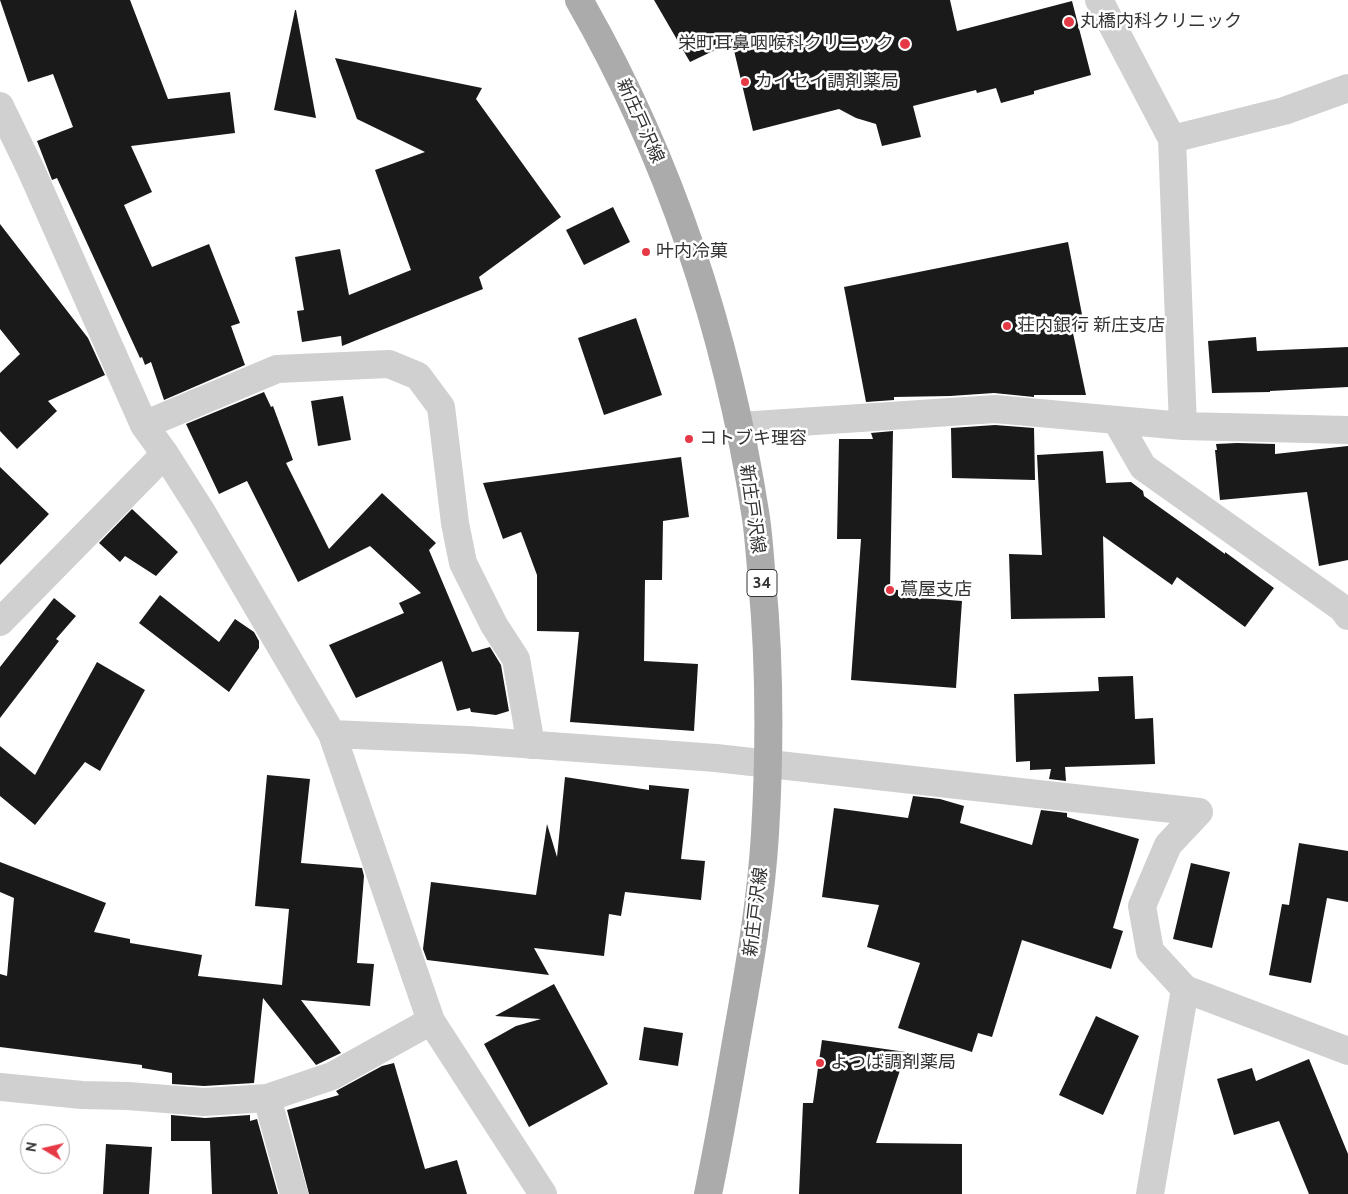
<!DOCTYPE html>
<html>
<head>
<meta charset="utf-8">
<style>
  body { margin:0 }
  #map { position:relative; width:1348px; height:1194px; overflow:hidden; background:#fff; font-family:Cabin,sans-serif }
  canvas { display:block }
  .north { position:absolute; left:20px; top:1124px; width:50px; height:50px; box-sizing:border-box; background:#fff; border:1px solid #adadad; border-radius:50%; rotate:279deg; font-size:14px; font-weight:700; line-height:20px; text-align:center; color:#333 }
  .north::after { content:''; display:block; margin:auto; width:18px; height:22px; background:#e63946; clip-path:polygon(50% 0,100% 100%,50% 72%,0 100%) }
</style>
</head>
<body>
<div id="map">
<canvas width="1348" height="1194"></canvas>
<div class="north">N</div>
</div>
<script>
const c = document.querySelector('canvas').getContext('2d');
c.lineJoin = 'round';
function fillPath(path, color) { c.fillStyle = color; c.fill(path, 'evenodd'); }
function strokePath(path, color, width, dash) { c.strokeStyle = color; c.lineWidth = width; c.lineCap = dash ? 'butt' : 'round'; c.setLineDash(dash || []); c.stroke(path); }
function write(font, color, halo, rows, align = 'center') {
  c.font = font + ' Cabin,"Noto Sans JP",sans-serif'; c.lineWidth = 5; c.setLineDash([]); c.textBaseline = 'middle'; c.strokeStyle = halo; c.fillStyle = color; for (const [text, x, y, turn = 0] of rows) {
    c.save(); c.translate(x, y); c.rotate((+turn || 0) * Math.PI / 180); c.textAlign = isNaN(turn) ? turn : align; if (halo) c.strokeText(text, 0, 0); c.fillText(text, 0, 0); c.restore();
  }
}
fillPath(new Path2D(`
  M 0,0 L 130,0 L 168,99 L 230,92 L 235,133 L 131,146 L 152,192 L 124,205 L 152,267 L 209,244 L 240,323 L 231,326 L 245,365 L 164,400 L 151,362 L 145,365 L 142,357 L 140,358 L 57,178 L 52,180 L 37,141 L 73,127 L 53,74 L 28,82 Z
  M 654,0 L 950,0 L 957,31 L 1072,1 L 1091,75 L 1034,91 L 1034,94 L 1001,103 L 996,88 L 977,93 L 976,90 L 913,106 L 921,137 L 882,146 L 876,124 L 856,118 L 839,109 L 753,131 L 732,42 L 690,62 Z
  M 295,10 L 296,10 L 316,118 L 274,110 Z
  M 335,58 L 482,88 L 476,99 L 561,217 L 479,277 L 483,289 L 342,346 L 341,336 L 302,342 L 297,311 L 304,310 L 295,257 L 340,249 L 349,295 L 411,270 L 375,170 L 425,152 L 357,119 Z
  M 613,207 L 630,242 L 584,265 L 566,230 Z
  M 0,224 L 88,338 L 105,375 L 48,401 L 57,411 L 17,449 L 0,431 L 0,373 L 20,354 L 0,329 Z
  M 1068,242 L 1085,330 L 1073,333 L 1086,395 L 1034,395 L 1034,397 L 994,393 L 950,396 L 894,397 L 894,400 L 866,402 L 844,287 Z
  M 636,318 L 662,395 L 604,415 L 578,338 Z
  M 1256,337 L 1257,351 L 1348,347 L 1348,387 L 1270,391 L 1270,392 L 1212,393 L 1208,341 Z
  M 264,392 L 271,407 L 273,406 L 293,460 L 286,463 L 329,549 L 382,493 L 436,543 L 429,550 L 472,652 L 490,647 L 501,665 L 509,711 L 496,715 L 471,712 L 470,708 L 457,711 L 442,661 L 356,698 L 329,645 L 404,613 L 399,603 L 421,593 L 370,546 L 298,582 L 247,481 L 219,494 L 186,424 Z
  M 343,396 L 351,440 L 318,446 L 311,401 Z
  M 995,425 L 1034,428 L 1035,480 L 952,478 L 951,428 Z
  M 893,431 L 890,589 L 898,590 L 898,596 L 962,601 L 956,688 L 851,680 L 861,539 L 837,539 L 839,439 L 873,439 L 871,433 Z
  M 1237,443 L 1275,444 L 1275,454 L 1348,446 L 1348,560 L 1319,566 L 1307,492 L 1220,500 L 1215,450 L 1217,450 L 1216,444 Z
  M 1103,451 L 1106,483 L 1131,482 L 1143,491 L 1144,496 L 1225,554 L 1225,552 L 1274,588 L 1245,627 L 1177,577 L 1172,585 L 1103,536 L 1105,618 L 1011,619 L 1009,554 L 1042,555 L 1037,455 Z
  M 681,457 L 689,517 L 663,521 L 662,580 L 645,580 L 644,661 L 698,664 L 694,731 L 570,722 L 579,632 L 537,631 L 537,575 L 521,532 L 503,539 L 483,483 Z
  M 0,467 L 49,514 L 0,565 Z
  M 132,509 L 178,552 L 156,576 L 125,556 L 120,562 L 99,543 Z
  M 160,595 L 219,642 L 235,619 L 254,632 L 259,641 L 259,648 L 229,692 L 139,623 Z
  M 54,598 L 76,616 L 56,639 L 59,641 L 0,718 L 0,667 Z
  M 97,662 L 145,690 L 100,771 L 85,762 L 35,825 L 0,796 L 0,746 L 35,775 Z
  M 1133,676 L 1135,719 L 1153,718 L 1155,764 L 1065,767 L 1066,781 L 1049,779 L 1051,769 L 1030,770 L 1030,761 L 1016,762 L 1014,694 L 1099,691 L 1098,677 Z
  M 267,775 L 310,779 L 301,863 L 362,868 L 364,876 L 357,963 L 374,964 L 370,1006 L 301,1000 L 341,1053 L 316,1065 L 263,998 L 254,1083 L 204,1086 L 172,1084 L 172,1073 L 142,1068 L 142,1065 L 0,1047 L 0,974 L 7,976 L 14,898 L 0,892 L 0,862 L 106,903 L 94,932 L 130,939 L 130,943 L 202,955 L 198,976 L 282,985 L 289,909 L 255,906 Z
  M 565,777 L 649,790 L 649,785 L 689,789 L 681,859 L 705,861 L 701,900 L 625,892 L 621,916 L 609,914 L 604,956 L 534,948 L 549,975 L 427,960 L 423,949 L 431,882 L 536,895 L 547,824 L 557,857 Z
  M 913,796 L 940,799 L 964,806 L 960,823 L 1032,845 L 1041,810 L 1067,813 L 1067,817 L 1139,839 L 1113,928 L 1123,931 L 1111,969 L 1022,940 L 992,1037 L 978,1033 L 972,1052 L 898,1028 L 920,963 L 867,947 L 879,905 L 822,897 L 834,808 L 908,818 Z
  M 1299,843 L 1348,851 L 1348,902 L 1327,898 L 1311,983 L 1269,975 L 1282,904 L 1289,905 Z
  M 1191,863 L 1230,872 L 1212,948 L 1173,939 Z
  M 554,984 L 608,1084 L 529,1127 L 484,1044 L 516,1026 L 541,1019 L 495,1016 Z
  M 1096,1016 L 1139,1036 L 1103,1115 L 1059,1095 Z
  M 644,1027 L 683,1033 L 678,1066 L 639,1060 Z
  M 822,1040 L 906,1052 L 876,1143 L 962,1144 L 962,1194 L 799,1194 L 803,1103 L 813,1103 Z
  M 1309,1059 L 1348,1154 L 1348,1194 L 1309,1194 L 1279,1121 L 1234,1135 L 1217,1079 L 1252,1068 L 1256,1081 Z
  M 394,1063 L 425,1169 L 457,1160 L 467,1194 L 309,1194 L 287,1110 L 339,1095 L 336,1091 L 382,1066 Z
  M 171,1115 L 205,1118 L 250,1115 L 250,1121 L 257,1119 L 278,1194 L 212,1194 L 210,1141 L 171,1141 Z
  M 106,1144 L 152,1147 L 149,1194 L 103,1194 Z`), '#1a1a1a');
strokePath(new Path2D(`
  M 1099,0 L 1172,139 L 1284,111 L 1348,88
  M 0,106 L 31,170 L 144,425 L 165,454 L 203,514 L 332,734 L 431,1021 L 543,1194
  M 1172,139 L 1183,426
  M 1116,420 L 1143,467 L 1342,608 L 1348,616
  M 144,425 L 277,369 L 389,364 L 418,376 L 441,407 L 455,523 L 463,563 L 494,625 L 516,659 L 531,745
  M 740,426 L 995,409 L 1183,426 L 1348,430
  M 0,622 L 165,454
  M 332,734 L 468,740 L 716,758 L 1199,812
  M 1185,989 L 1348,1051
  M 0,1087 L 82,1095 L 128,1096 L 204,1102 L 267,1098 L 332,1076 L 431,1021
  M 267,1098 L 294,1194
  M 1150,1194 L 1185,989 L 1150,951 L 1142,906 L 1168,845 L 1199,812`), '#d0d0d0', 28);
strokePath(new Path2D(`
  M 579,0 C 671,160 728,336 756,518 C 759,539 760,559 762,580 C 770,664 770,749 765,834 C 761,901 749,969 737,1036 C 728,1089 719,1141 708,1194`), '#ababab', 28);
for (const [x, y, r, color] of [
  [1069,22,6,"#e63946"],
  [905,44,6,"#e63946"],
  [745,82,5,"#e63946"],
  [646,252,5,"#e63946"],
  [1007,326,5,"#e63946"],
  [689,439,5,"#e63946"],
  [890,590,5,"#e63946"],
  [820,1063,5,"#e63946"]
]) { const dot = new Path2D(); dot.arc(x, y, r, 0, 2 * Math.PI); c.fillStyle = color; c.fill(dot); strokePath(dot, '#fff', 2); }
for (const [x, y, w] of [
  [762,583,30]
]) { const box = new Path2D(); box.roundRect(x - w / 2, y - 13.5, w, 27, 4); c.fillStyle = '#fff'; c.fill(box); strokePath(box, '#333', 1); }
write('bold 16px', '#333', null, [
  ["34",762,583]
]);
write('18px', '#333', '#fff', [
  ["丸橋内科クリニック",1080,22],
  ["栄町耳鼻咽喉科クリニック",894,44,"right"],
  ["カイセイ調剤薬局",755,82],
  ["叶内冷菓",656,252],
  ["荘内銀行 新庄支店",1017,326],
  ["コトブキ理容",699,439],
  ["蔦屋支店",900,590],
  ["よつば調剤薬局",830,1063]
], 'left');
write('18px', '#333', '#fff', [
  ["新庄戸沢線",640,121,66],
  ["新庄戸沢線",752,509,82],
  ["新庄戸沢線",756,912,-83]
]);
</script>
</body>
</html>
